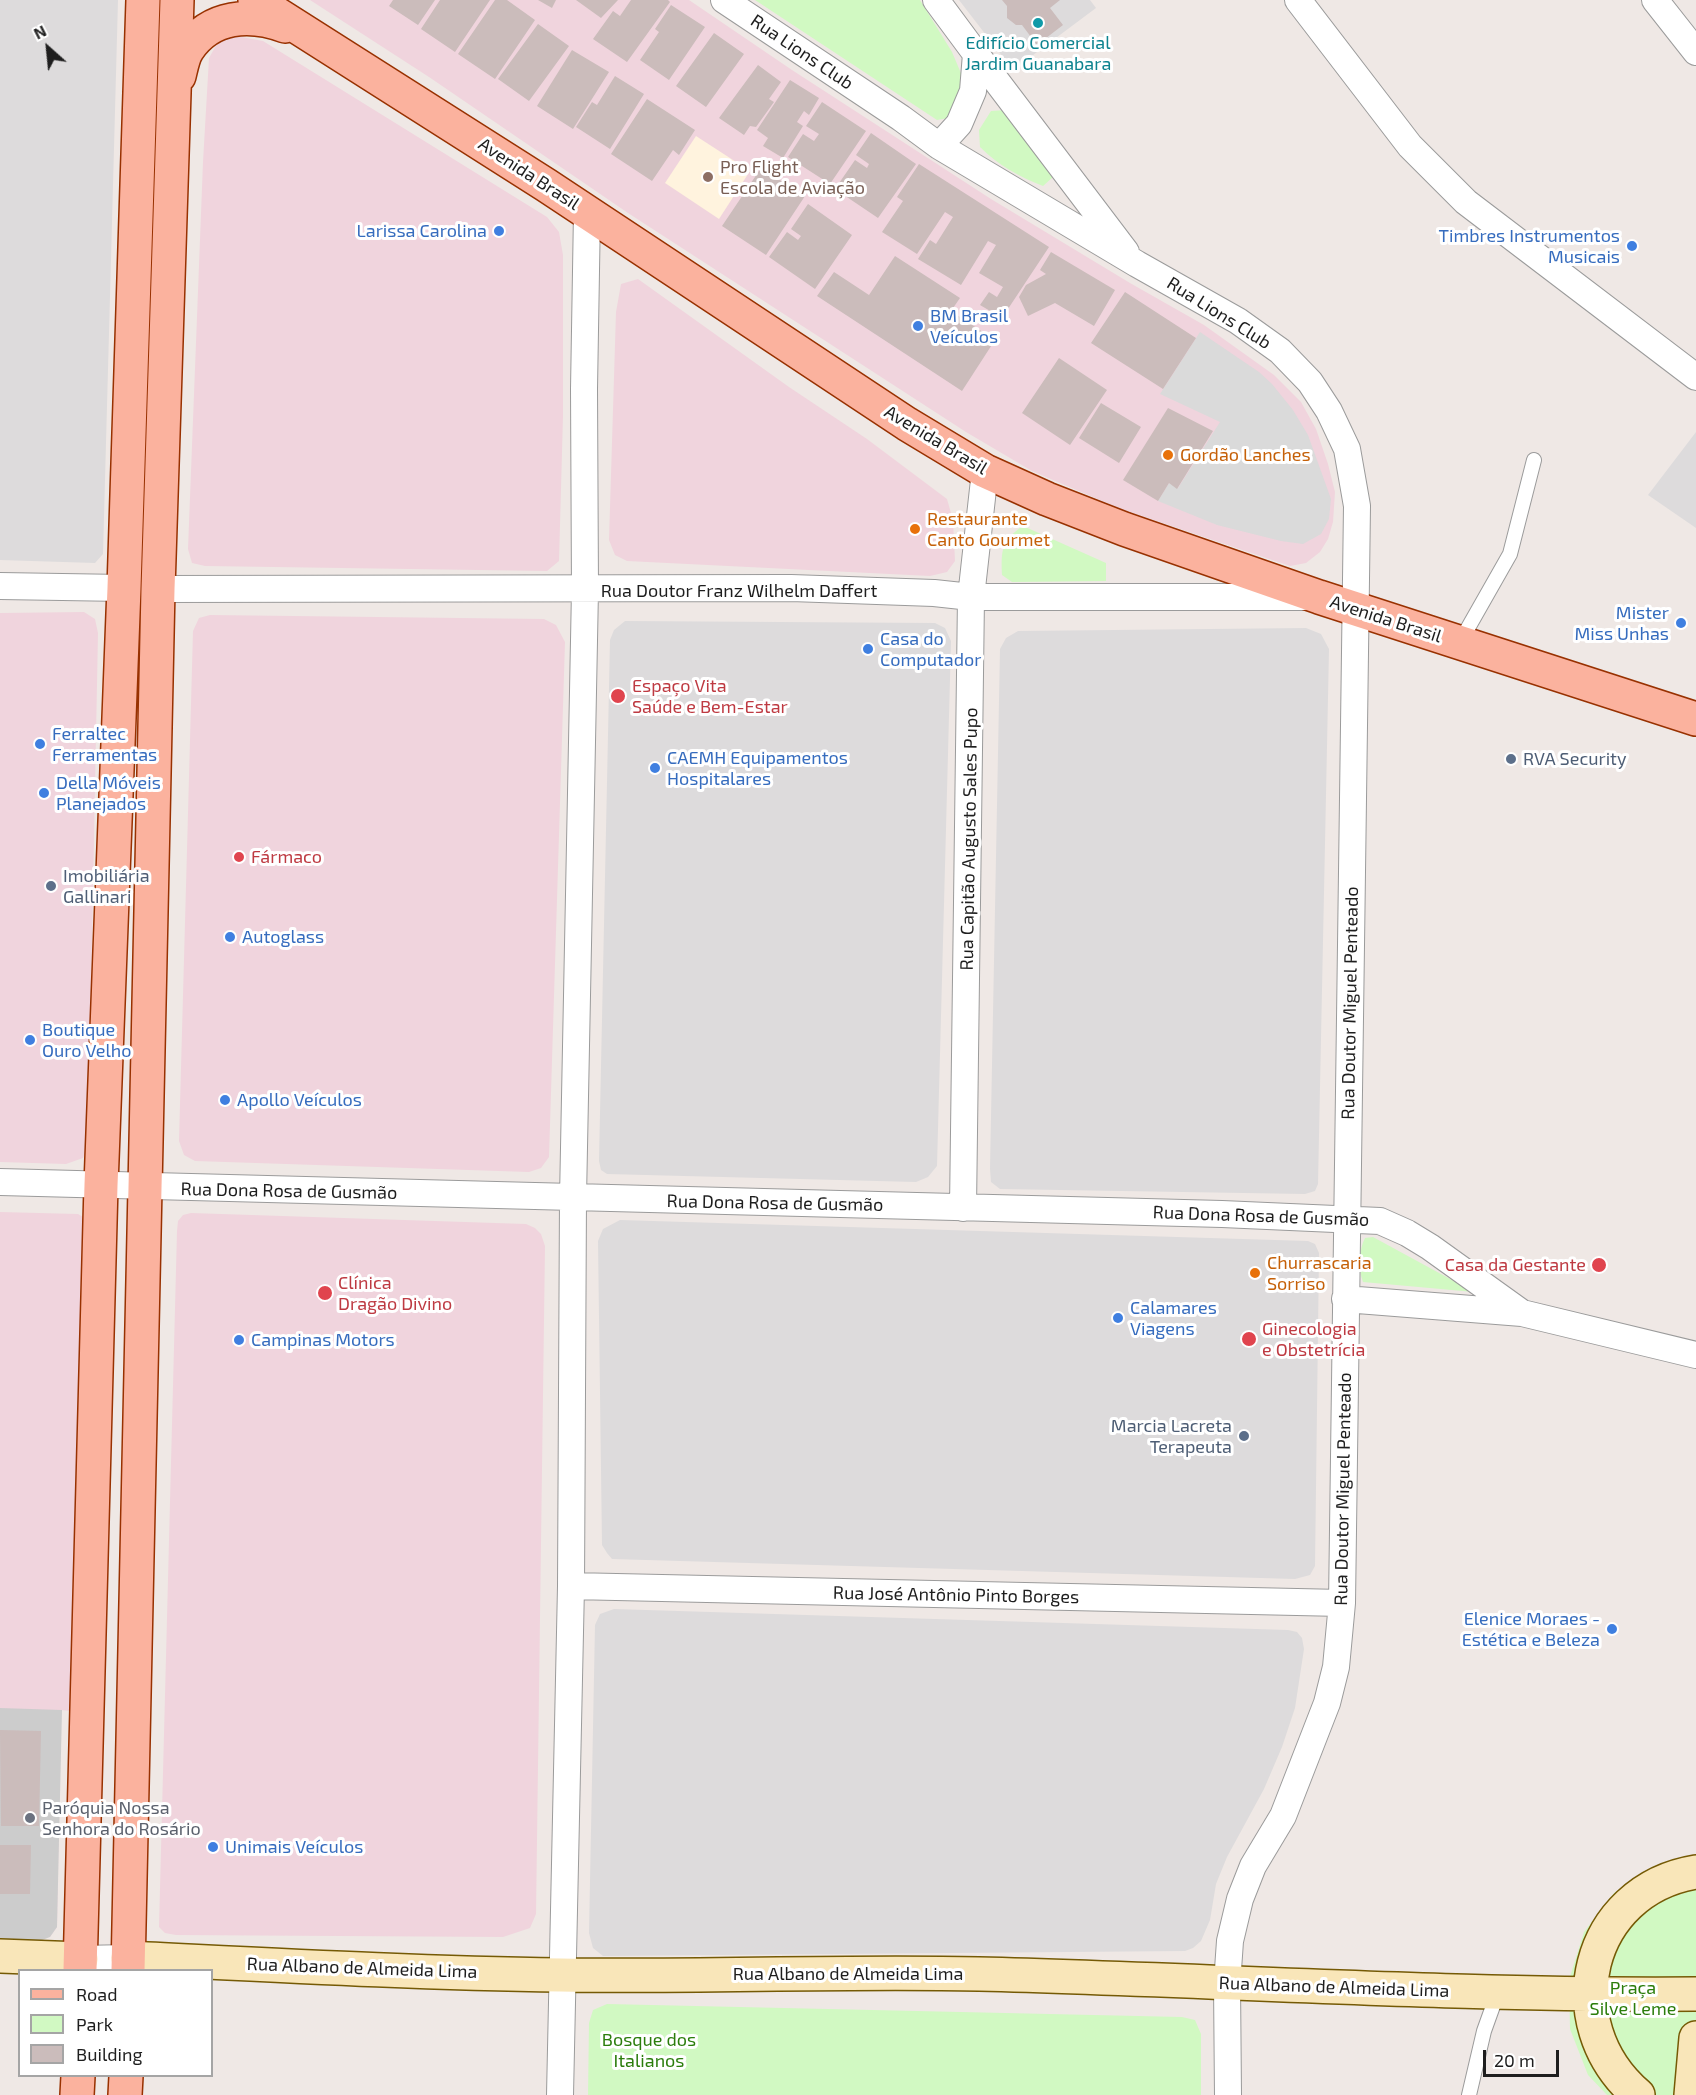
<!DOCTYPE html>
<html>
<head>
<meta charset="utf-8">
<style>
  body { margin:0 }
  #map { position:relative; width:1696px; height:2095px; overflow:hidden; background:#efe8e5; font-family:"Exo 2",sans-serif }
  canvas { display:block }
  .legend { position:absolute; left:18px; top:1969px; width:195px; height:108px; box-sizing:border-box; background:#fff; border:2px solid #a5a5a5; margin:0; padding:8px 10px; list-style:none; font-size:18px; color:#1e1e1e }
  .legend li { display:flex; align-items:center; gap:12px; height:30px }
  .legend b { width:30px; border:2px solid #a5a5a5 }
  .north { position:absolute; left:18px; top:18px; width:60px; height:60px; -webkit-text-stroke:4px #fff; paint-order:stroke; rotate:333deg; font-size:16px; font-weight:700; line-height:24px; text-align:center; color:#1e1e1e }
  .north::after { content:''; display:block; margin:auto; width:21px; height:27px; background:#1e1e1e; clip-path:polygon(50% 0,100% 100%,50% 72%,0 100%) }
  .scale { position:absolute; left:1483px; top:2050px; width:76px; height:27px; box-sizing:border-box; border:3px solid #1e1e1e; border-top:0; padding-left:8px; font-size:18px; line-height:21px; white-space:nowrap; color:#1e1e1e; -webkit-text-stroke:4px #fff; paint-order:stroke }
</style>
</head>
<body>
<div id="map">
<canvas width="1696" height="2095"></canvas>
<ul class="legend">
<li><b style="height:8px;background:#fbb29e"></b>Road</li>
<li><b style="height:16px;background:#d1f9c2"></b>Park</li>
<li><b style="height:16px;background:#cbbcbb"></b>Building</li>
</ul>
<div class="north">N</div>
<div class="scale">20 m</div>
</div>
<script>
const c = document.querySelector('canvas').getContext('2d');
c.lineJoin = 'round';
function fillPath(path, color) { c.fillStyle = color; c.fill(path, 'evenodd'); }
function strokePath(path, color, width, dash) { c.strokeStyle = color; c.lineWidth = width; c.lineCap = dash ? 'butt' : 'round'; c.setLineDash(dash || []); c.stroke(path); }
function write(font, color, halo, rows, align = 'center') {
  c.font = font + ' "Exo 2",sans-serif'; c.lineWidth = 6; c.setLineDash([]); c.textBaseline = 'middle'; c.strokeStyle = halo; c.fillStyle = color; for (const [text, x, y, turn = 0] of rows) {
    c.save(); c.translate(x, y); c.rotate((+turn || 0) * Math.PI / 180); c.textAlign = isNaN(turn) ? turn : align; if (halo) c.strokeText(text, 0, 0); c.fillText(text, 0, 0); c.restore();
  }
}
fillPath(new Path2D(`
  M 0,0 L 118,0 L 103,554 L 95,563 L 0,560 Z
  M 959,0 L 1090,0 L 1096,8 L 1013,70 Z
  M 1696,432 L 1696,528 L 1648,495 Z
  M 625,621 L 935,623 L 945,628 L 951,641 L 937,1166 L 928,1177 L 916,1182 L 607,1174 L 601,1170 L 599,1161 L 610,640 L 614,630 Z
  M 1306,628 L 1321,634 L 1329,649 L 1318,1184 L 1315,1191 L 1305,1194 L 1000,1189 L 991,1182 L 990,1169 L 1000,649 L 1006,638 L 1018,631 Z
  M 620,1220 L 1308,1241 L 1315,1244 L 1319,1253 L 1315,1566 L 1310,1575 L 1295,1579 L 612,1559 L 607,1553 L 602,1545 L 598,1241 L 603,1229 Z
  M 614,1609 L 1288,1630 L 1297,1632 L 1302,1638 L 1304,1649 L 1295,1708 L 1282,1747 L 1264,1789 L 1227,1857 L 1216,1884 L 1210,1920 L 1201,1941 L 1193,1948 L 1185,1951 L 603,1956 L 593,1948 L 589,1933 L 595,1625 L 600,1614 Z`), '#dddbdc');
fillPath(new Path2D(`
  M 310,0 L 689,0 L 792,70 L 991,199 L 1130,283 L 1204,325 L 1274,375 L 1301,402 L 1316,429 L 1328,464 L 1335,492 L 1333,522 L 1328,539 L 1320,552 L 1306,563 L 1290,566 L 1121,509 L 1032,471 L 966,432 L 628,213 L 429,77 Z
  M 236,36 L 263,41 L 547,217 L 559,232 L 563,255 L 563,416 L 559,561 L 547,571 L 205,566 L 192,563 L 188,549 L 203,162 L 209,58 L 218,42 Z
  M 638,279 L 789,387 L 867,439 L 947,499 L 953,520 L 955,561 L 947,572 L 930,576 L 627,561 L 615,555 L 609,540 L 616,312 L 621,284 Z
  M 84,612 L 95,619 L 98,633 L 88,1147 L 83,1158 L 66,1164 L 0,1162 L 0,613 Z
  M 210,615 L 544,619 L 556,625 L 565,642 L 549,1157 L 541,1168 L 529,1172 L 195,1161 L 184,1155 L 179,1141 L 193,631 L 199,618 Z
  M 0,1212 L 78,1214 L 83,1217 L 85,1223 L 70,1711 L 61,1710 L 57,1927 L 50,1937 L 0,1940 Z
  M 191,1213 L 526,1224 L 535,1228 L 541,1234 L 545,1246 L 536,1914 L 530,1928 L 503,1937 L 176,1935 L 165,1933 L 159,1927 L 177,1231 L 178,1221 L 183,1215 Z`), '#f0d4dd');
fillPath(new Path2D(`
  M 696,136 L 750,171 L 719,219 L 665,183 Z`), '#fff3de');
fillPath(new Path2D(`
  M 0,1708 L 62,1710 L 57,1927 L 50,1937 L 37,1942 L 0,1940 Z`), '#ccc');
fillPath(new Path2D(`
  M 755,0 L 920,0 L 952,52 L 963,78 L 954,117 L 937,120 Z
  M 1006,110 L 1051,163 L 1053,177 L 1043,186 C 1020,177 998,165 980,147 L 979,130 L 991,111 Z
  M 1023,526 L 1106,563 L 1106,581 L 1012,582 L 1002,575 C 1001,551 1001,540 1023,526 Z
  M 1373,1237 L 1474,1292 L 1363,1282 C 1358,1270 1359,1249 1365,1238 Z
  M 1696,1855 L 1696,2095 L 1607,2095 L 1588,2075 L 1570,2029 L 1569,1980 L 1584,1932 L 1614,1893 L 1652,1867 Z
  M 607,2004 L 1182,2017 L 1195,2020 L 1201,2034 L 1201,2095 L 588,2095 L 589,2023 L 593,2010 Z`), '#d1f9c2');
fillPath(new Path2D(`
  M 1200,332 L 1259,372 L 1272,384 L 1293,410 L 1308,435 L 1331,499 L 1329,519 L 1321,534 L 1303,544 L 1281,541 L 1217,525 L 1158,501 L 1169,483 L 1178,488 L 1220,422 L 1160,394 Z`), '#dadada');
fillPath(new Path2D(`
  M 393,0 L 435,0 L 418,25 L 389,6 Z
  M 440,0 L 490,0 L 455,52 L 421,29 Z
  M 495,0 L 507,0 L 535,20 L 495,79 L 458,54 Z
  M 538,0 L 556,0 L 552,8 Z
  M 576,0 L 618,0 L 601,18 Z
  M 631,0 L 668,0 L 670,2 L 627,62 L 593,39 L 613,11 L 620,16 Z
  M 1002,0 L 1060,0 L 1050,8 L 1063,25 L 1037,45 L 1022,25 L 1016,25 L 1007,18 L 1007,6 Z
  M 671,5 L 705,27 L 669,80 L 640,60 L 659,32 L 655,29 Z
  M 538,24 L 569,46 L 529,101 L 498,79 Z
  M 714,33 L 744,54 L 706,107 L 676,86 Z
  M 572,50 L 609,72 L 573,129 L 537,106 Z
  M 758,65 L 781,82 L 769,99 L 774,102 L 756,127 L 750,126 L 744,135 L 719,118 Z
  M 615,76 L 644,94 L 610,149 L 576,127 L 592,102 L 597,105 Z
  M 790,80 L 819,98 L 809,115 L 804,111 L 797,122 L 803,126 L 783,158 L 763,146 L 768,138 L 757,130 Z
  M 647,99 L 695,130 L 679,155 L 673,150 L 652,181 L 611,154 Z
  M 822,102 L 866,131 L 830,184 L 788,157 L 803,134 L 814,141 L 819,134 L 806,126 Z
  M 871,133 L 916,164 L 878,218 L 835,189 L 855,160 L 867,168 L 869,164 L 856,155 Z
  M 919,164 L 1049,247 L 1002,318 L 980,305 L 989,292 L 997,297 L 1003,287 L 979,273 L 996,245 L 988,241 L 961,285 L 918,259 L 930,240 L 936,244 L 953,217 L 945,212 L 917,254 L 882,232 L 903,201 L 897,197 Z
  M 761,168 L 805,196 L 766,255 L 722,226 Z
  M 808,204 L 852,235 L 815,289 L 769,257 L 787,232 L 798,240 L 801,236 L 791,229 Z
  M 1051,252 L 1115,290 L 1094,326 L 1055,303 L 1028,316 L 1019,297 L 1026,285 L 1046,274 L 1040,270 Z
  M 895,256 L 960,298 L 951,311 L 995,340 L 962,391 L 817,296 L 834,272 L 869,295 Z
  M 1125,292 L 1196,338 L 1163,389 L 1091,343 Z
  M 1059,358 L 1107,390 L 1070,445 L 1022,413 Z
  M 1101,403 L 1141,427 L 1119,463 L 1079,438 Z
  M 1168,408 L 1213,431 L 1177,489 L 1169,483 L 1158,501 L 1123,480 Z
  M 0,1730 L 41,1731 L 39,1826 L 1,1826 Z
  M 0,1845 L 31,1845 L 30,1894 L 0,1894 Z`), '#cbbcbb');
const lane = new Path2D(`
  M 1460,642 L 1510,554 L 1534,460
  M 1469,2095 L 1484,2031 L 1498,1992`);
const street = new Path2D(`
  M 724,0 L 901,118 L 939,146 L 1137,264 L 1238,321 L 1280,351 L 1310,382 L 1329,411 L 1347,449 L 1357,506 L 1342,1603 L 1336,1667 L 1327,1703 L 1283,1816 L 1253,1866 L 1240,1899 L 1230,1941 L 1227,1984 L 1228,2095
  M 936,0 L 976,54 L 973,91 L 959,124 L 939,146
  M 1298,0 L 1410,146 L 1466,202 L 1696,377
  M 1655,0 L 1696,52
  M 976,54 L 1126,252
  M 0,586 L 124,588
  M 158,589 L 791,588 L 934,593 L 971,597 L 1303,597
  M 0,1182 L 1222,1214 L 1380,1221 L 1407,1233 L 1430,1247 L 1522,1313
  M 963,1208 L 971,597 L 985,471
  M 1345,1299 L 1522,1313 L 1696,1355
  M 571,1586 L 1342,1603
  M 81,1959 L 128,1958
  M 560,2095 L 571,1586 L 573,1198 L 585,590 L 584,389 L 587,212`);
const secondary = new Path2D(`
  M 0,1956 L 81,1959
  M 128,1958 C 273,1965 417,1973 561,1975 C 701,1977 840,1971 979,1974 C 1218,1980 1457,1996 1696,1994
  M 1638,2095 C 1554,2023 1586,1890 1696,1872
  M 1691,2095 L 1696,2038`);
const primary = new Path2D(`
  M 255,0 L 546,185 L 907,424 L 985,471 L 1047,499 L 1124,529 L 1319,597 L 1696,719
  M 179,76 C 181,68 183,56 188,49 C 211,15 250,13 285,26
  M 80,1970 L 101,1185 L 124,588 L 143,0
  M 128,1970 L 158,589 L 177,0
  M 77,2095 L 78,2076
  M 125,2095 L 126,2076`);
strokePath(lane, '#9b9b9b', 16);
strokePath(street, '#9b9b9b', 28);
strokePath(secondary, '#755a05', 36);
strokePath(primary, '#983101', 36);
strokePath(lane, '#fff', 14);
strokePath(street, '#fff', 26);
strokePath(secondary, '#f9e6b9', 33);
strokePath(primary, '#fbb29e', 33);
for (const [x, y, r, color] of [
  [1038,23,6,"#0f9aa8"],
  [708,177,6,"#8d6e63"],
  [499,231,6,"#3f7fe0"],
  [1632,246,6,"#3f7fe0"],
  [918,326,6,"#3f7fe0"],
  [1168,455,6,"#e8710a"],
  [915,529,6,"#e8710a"],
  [1681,623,6,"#3f7fe0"],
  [868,649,6,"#3f7fe0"],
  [618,696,8,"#e0444e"],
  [40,744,6,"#3f7fe0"],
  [1511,759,6,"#5c6f8a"],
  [655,768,6,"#3f7fe0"],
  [44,793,6,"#3f7fe0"],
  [239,857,6,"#e0444e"],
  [51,886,6,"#5c6f8a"],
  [230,937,6,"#3f7fe0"],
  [30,1040,6,"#3f7fe0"],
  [225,1100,6,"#3f7fe0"],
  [1599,1265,8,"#e0444e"],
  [1255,1273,6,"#e8710a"],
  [325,1293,8,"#e0444e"],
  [1118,1318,6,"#3f7fe0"],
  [1249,1339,8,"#e0444e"],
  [239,1340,6,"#3f7fe0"],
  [1244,1436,6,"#5c6f8a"],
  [1612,1629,6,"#3f7fe0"],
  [30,1818,6,"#6b7280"],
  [213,1847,6,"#3f7fe0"]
]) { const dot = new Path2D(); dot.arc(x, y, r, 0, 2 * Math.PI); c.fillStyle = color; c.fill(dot); strokePath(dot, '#fff', 2); }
write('18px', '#0d838f', '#fff', [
  ["Edifício Comercial",1038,43],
  ["Jardim Guanabara",1038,64]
]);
write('18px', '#1e1e1e', '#fff', [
  ["Rua Lions Club",802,52,34],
  ["Avenida Brasil",529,174,33],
  ["Rua Lions Club",1219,313,32],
  ["Avenida Brasil",936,440,31],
  ["Rua Doutor Franz Wilhelm Daffert",739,591],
  ["Avenida Brasil",1386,619,18],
  ["Rua Capitão Augusto Sales Pupo",969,839,-89],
  ["Rua Doutor Miguel Penteado",1350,1003,-89],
  ["Rua Dona Rosa de Gusmão",289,1191,1],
  ["Rua Dona Rosa de Gusmão",775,1203,1],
  ["Rua Dona Rosa de Gusmão",1261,1216,2],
  ["Rua Doutor Miguel Penteado",1343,1489,-89],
  ["Rua José Antônio Pinto Borges",956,1595,1],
  ["Rua Albano de Almeida Lima",362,1968,2],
  ["Rua Albano de Almeida Lima",848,1974],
  ["Rua Albano de Almeida Lima",1334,1987,2]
]);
write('18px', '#785e54', '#fff', [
  ["Pro Flight",720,167],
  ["Escola de Aviação",720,188]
], 'left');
write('18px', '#366cbe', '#fff', [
  ["Larissa Carolina",487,231,"right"],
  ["Timbres Instrumentos",1620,236,"right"],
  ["Musicais",1620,257,"right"],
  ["BM Brasil",930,316],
  ["Veículos",930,337],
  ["Mister",1669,613,"right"],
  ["Miss Unhas",1669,634,"right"],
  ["Casa do",880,639],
  ["Computador",880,660],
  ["Ferraltec",52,734],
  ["Ferramentas",52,755],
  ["CAEMH Equipamentos",667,758],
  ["Hospitalares",667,779],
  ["Della Móveis",56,783],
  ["Planejados",56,804],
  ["Autoglass",242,937],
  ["Boutique",42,1030],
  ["Ouro Velho",42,1051],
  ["Apollo Veículos",237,1100],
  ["Calamares",1130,1308],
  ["Viagens",1130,1329],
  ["Campinas Motors",251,1340],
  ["Elenice Moraes -",1600,1619,"right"],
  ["Estética e Beleza",1600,1640,"right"],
  ["Unimais Veículos",225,1847]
], 'left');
write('18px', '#c56008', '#fff', [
  ["Gordão Lanches",1180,455],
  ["Restaurante",927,519],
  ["Canto Gourmet",927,540],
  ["Churrascaria",1267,1263],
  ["Sorriso",1267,1284]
], 'left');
write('18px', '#be3a42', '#fff', [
  ["Espaço Vita",632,686],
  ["Saúde e Bem-Estar",632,707],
  ["Fármaco",251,857],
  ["Casa da Gestante",1586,1265,"right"],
  ["Clínica",338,1283],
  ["Dragão Divino",338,1304],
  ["Ginecologia",1262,1329],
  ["e Obstetrícia",1262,1350]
], 'left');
write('18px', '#4e5e75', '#fff', [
  ["RVA Security",1523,759],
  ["Imobiliária",63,876],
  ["Gallinari",63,897],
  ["Marcia Lacreta",1232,1426,"right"],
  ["Terapeuta",1232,1447,"right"]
], 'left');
write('18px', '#5b616d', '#fff', [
  ["Paróquia Nossa",42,1808],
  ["Senhora do Rosário",42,1829]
], 'left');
write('18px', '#2b7d0c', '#fff', [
  ["Praça",1633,1988],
  ["Silve Leme",1633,2009],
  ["Bosque dos",649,2040],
  ["Italianos",649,2061]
]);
</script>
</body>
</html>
